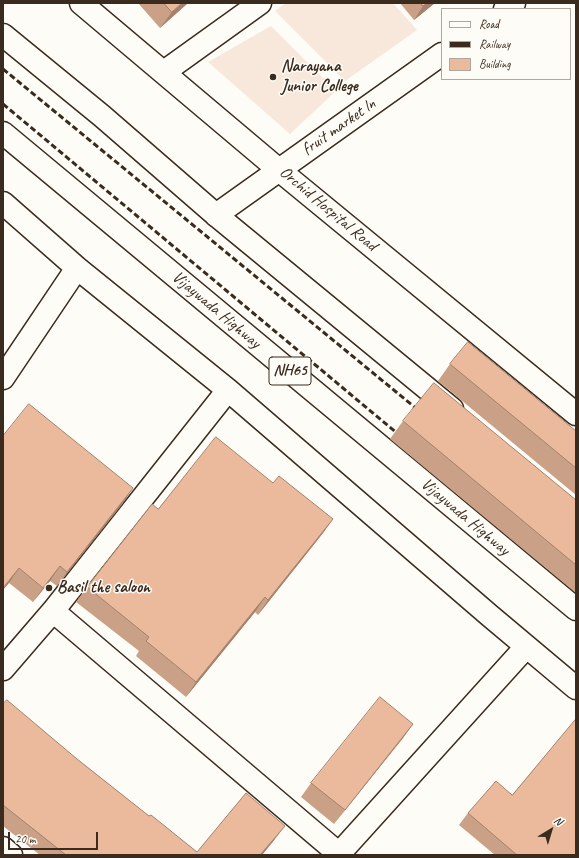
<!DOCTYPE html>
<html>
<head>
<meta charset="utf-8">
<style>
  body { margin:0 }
  #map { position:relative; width:579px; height:858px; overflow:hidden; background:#fdfcf7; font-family:Caveat,sans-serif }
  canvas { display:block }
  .frame { position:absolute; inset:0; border:4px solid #3b2a1e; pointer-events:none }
  .legend { position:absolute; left:441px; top:8px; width:130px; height:72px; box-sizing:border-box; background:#fdfcf7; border:1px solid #afa8a0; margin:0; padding:5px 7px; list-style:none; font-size:12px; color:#3b2a1e }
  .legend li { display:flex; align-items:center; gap:8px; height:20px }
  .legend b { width:20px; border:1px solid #afa8a0 }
  .north { position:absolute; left:531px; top:810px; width:40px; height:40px; -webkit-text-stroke:3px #fdfcf7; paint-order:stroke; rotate:38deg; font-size:11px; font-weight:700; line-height:16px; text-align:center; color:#3b2a1e }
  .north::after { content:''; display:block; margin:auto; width:14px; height:18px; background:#3b2a1e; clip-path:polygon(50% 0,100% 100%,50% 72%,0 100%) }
  .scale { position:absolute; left:8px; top:832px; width:90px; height:18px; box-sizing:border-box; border:2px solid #3b2a1e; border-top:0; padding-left:5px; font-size:12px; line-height:14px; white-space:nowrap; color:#3b2a1e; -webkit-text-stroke:3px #fdfcf7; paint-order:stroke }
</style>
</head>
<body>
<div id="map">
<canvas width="579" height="858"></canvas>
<div class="frame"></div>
<ul class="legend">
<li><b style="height:5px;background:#fdfcf7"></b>Road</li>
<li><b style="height:5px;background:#3b2a1e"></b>Railway</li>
<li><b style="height:11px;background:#ebba9c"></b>Building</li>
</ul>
<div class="north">N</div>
<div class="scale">20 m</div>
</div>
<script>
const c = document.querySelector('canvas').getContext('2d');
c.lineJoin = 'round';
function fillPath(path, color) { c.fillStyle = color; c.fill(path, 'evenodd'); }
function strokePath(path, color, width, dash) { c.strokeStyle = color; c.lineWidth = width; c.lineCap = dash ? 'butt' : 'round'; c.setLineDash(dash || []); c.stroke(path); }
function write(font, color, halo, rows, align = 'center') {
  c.font = font + ' Caveat,sans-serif'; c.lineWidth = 3; c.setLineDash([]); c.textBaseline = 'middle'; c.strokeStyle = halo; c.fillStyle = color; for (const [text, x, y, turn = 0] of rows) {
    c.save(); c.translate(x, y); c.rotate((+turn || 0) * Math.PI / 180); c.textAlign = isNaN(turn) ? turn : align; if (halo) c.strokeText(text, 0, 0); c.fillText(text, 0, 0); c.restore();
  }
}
fillPath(new Path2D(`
  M 286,3 L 393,3 L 417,30 L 345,81 L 275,11 Z
  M 271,26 L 336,91 L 290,134 L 208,62 Z`), '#f8e8dc');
const minor = new Path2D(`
  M 81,3 L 279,170 L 576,414
  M 505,9 L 514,3
  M 164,72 L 260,3
  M 3,203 L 77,268 L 228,390 L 489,615 L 576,688
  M 216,215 L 442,54
  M 3,378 L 77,268
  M 53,611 L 339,854
  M 3,669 L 53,611 L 228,390
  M 3,848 L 11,855
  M 338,855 L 526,647`);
const highway = new Path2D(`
  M 3,35 L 102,116 L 216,215 L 452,409
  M 3,133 L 576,609`);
strokePath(minor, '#3b2a1e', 25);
strokePath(highway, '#3b2a1e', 25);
strokePath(minor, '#fdfcf7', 22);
strokePath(highway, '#fdfcf7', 22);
strokePath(new Path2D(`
  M 3,69 L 423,414
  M 3,104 L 404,439`), '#3b2a1e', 3, [6, 3]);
fillPath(new Path2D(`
  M 138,3 L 188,3 L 160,28 Z
  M 400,3 L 435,3 L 414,20 Z
  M 450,364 L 576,431 L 576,495 L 438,381 Z
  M 29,404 L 123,503 L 57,586 L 50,581 L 33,602 L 9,583 Z
  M 403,421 L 576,500 L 576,593 L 390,439 Z
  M 273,483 L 333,519 L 323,533 L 258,615 L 255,612 L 186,697 L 136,656 L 139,651 L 76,602 L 87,587 L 158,509 Z
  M 3,704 L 77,759 L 149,816 L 197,852 L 275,839 L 262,855 L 40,855 L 3,826 Z
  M 413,724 L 403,738 L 334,824 L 301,797 L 311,783 Z
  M 468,813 L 576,855 L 495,855 L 459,825 Z`), '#caa086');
fillPath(new Path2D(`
  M 182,3 L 188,3 L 160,28 L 172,12 Z
  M 427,3 L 435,3 L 414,20 L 423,6 Z
  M 133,488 L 123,503 L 57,586 L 67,572 Z
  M 333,519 L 323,533 L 258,615 L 268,600 Z
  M 60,566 L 50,581 L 33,602 L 43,588 Z
  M 19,568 L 9,583 L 3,590 L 3,588 Z
  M 265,597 L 255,612 L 186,697 L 196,682 Z
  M 413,724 L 403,738 L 334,824 L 345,810 Z
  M 285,826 L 275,839 L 262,855 L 260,855 Z`), '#a4826d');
const building = new Path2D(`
  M 164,3 L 182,3 L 172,12 Z
  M 421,3 L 427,3 L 423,6 Z
  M 468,342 L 576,431 L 576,468 L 450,364 Z
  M 434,383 L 576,500 L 576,565 L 403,421 Z
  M 29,404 L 133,488 L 67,572 L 60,566 L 43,588 L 19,568 L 3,588 L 3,436 Z
  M 216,437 L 273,483 L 279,476 L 333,519 L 268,600 L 265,597 L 196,682 L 146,641 L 149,637 L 87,587 L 152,504 L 158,509 Z
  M 380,697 L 413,724 L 345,810 L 311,783 Z
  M 7,700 L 77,759 L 149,816 L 151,815 L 197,852 L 246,793 L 285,826 L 260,855 L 66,855 L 3,805 L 3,704 Z
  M 576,719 L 576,855 L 517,855 L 468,813 L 496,781 L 512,795 Z`);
fillPath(building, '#ebba9c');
strokePath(building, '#a4826d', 1);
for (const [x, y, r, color] of [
  [273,77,4,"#3b2a1e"],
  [49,588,4,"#3b2a1e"]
]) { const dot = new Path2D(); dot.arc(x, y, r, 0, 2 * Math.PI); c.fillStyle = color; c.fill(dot); strokePath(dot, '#fdfcf7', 1.5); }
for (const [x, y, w] of [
  [290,371,42]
]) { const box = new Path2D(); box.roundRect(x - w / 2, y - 14, w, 28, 3); c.fillStyle = '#fdfcf7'; c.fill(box); strokePath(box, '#3b2a1e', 1); }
write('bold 16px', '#3b2a1e', null, [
  ["NH65",290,371]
]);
write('bold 17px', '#3b2a1e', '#fdfcf7', [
  ["Narayana",281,67],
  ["Junior College",281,87],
  ["Basil the saloon",57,588]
], 'left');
write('17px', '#3b2a1e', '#fdfcf7', [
  ["fruit market ln",339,127,-35],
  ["Orchid Hospital Road",328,209,40],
  ["Vijaywada Highway",216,310,40],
  ["Vijaywada Highway",465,517,40]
]);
</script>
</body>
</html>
